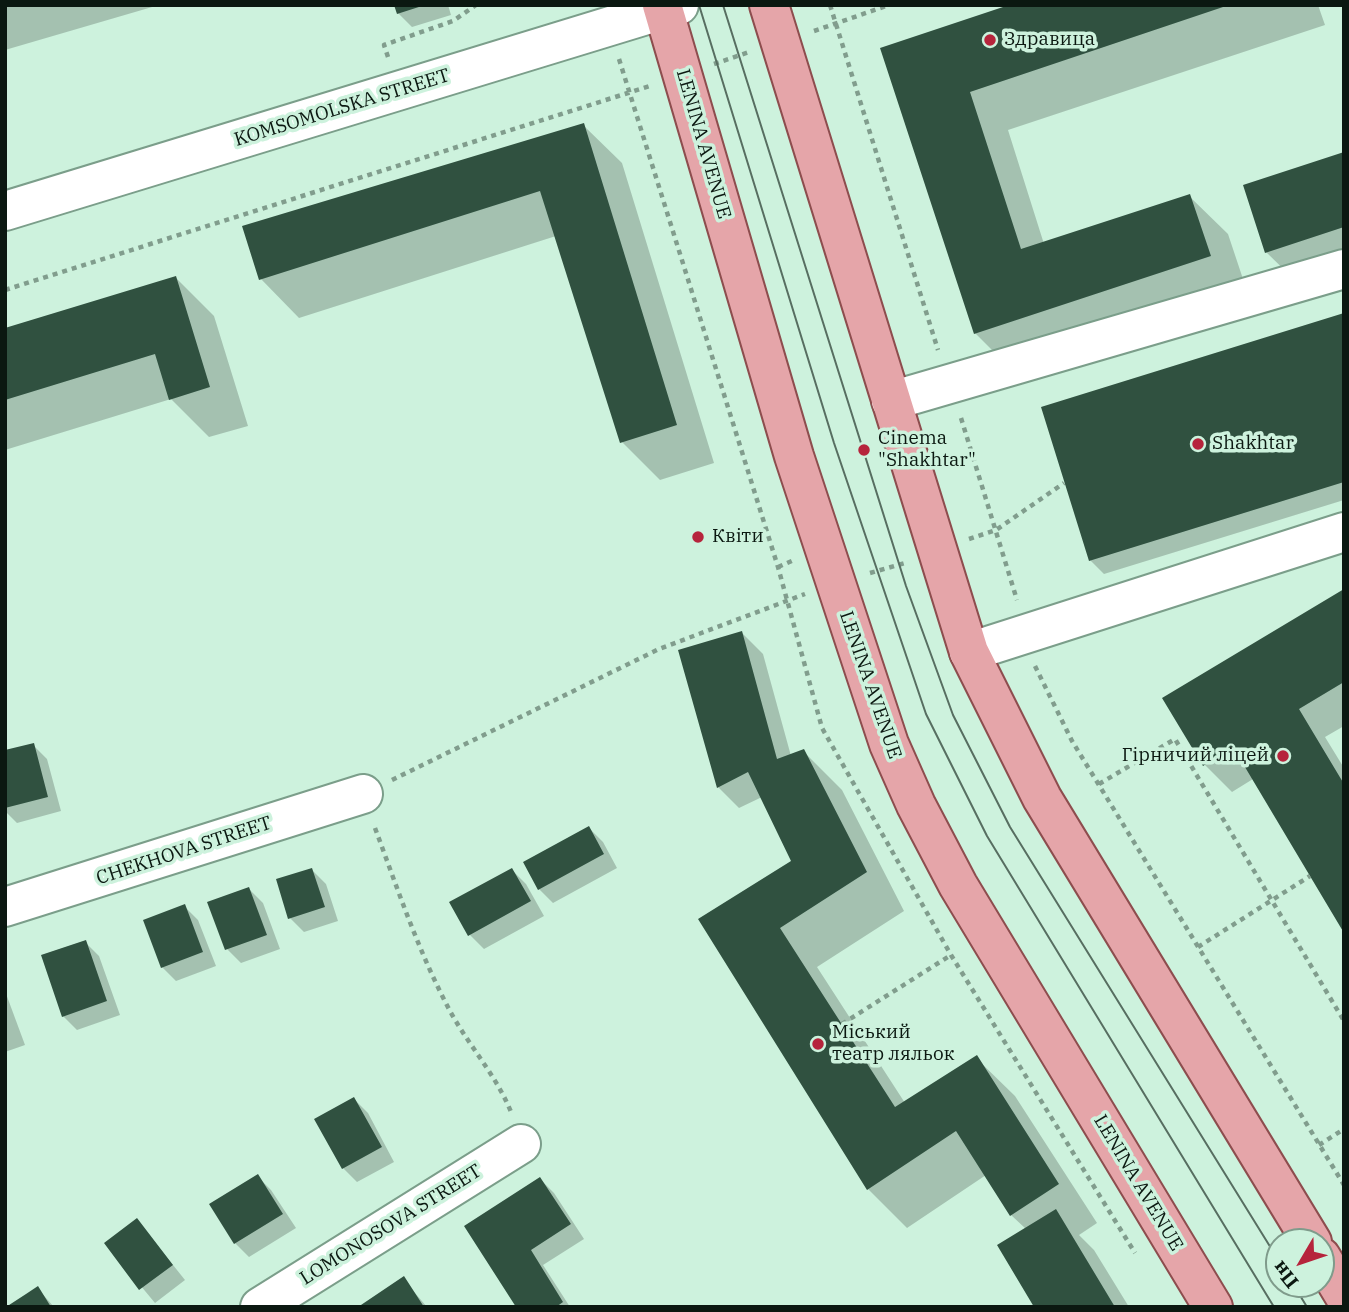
<!DOCTYPE html>
<html>
<head>
<meta charset="utf-8">
<style>
  body { margin:0 }
  #map { position:relative; width:1349px; height:1312px; overflow:hidden; background:#cdf2dd; font-family:"IBM Plex Serif",serif }
  canvas { display:block }
  .frame { position:absolute; inset:0; border:7px solid #0b1811; pointer-events:none }
  .north { position:absolute; left:1265px; top:1228px; width:70px; height:70px; box-sizing:border-box; background:#cdf2dd; border:2px solid #7f9b8b; border-radius:50%; rotate:231deg; font-size:19px; font-weight:700; line-height:28px; text-align:center; color:#0b1811 }
  .north::after { content:''; display:block; margin:auto; width:24px; height:32px; background:#b6243c; clip-path:polygon(50% 0,100% 100%,50% 72%,0 100%) }
</style>
</head>
<body>
<div id="map">
<canvas width="1349" height="1312"></canvas>
<div class="frame"></div>
<div class="north">Пн</div>
</div>
<script>
const c = document.querySelector('canvas').getContext('2d');
c.lineJoin = 'round';
function fillPath(path, color) { c.fillStyle = color; c.fill(path, 'evenodd'); }
function strokePath(path, color, width, dash) { c.strokeStyle = color; c.lineWidth = width; c.lineCap = dash ? 'butt' : 'round'; c.setLineDash(dash || []); c.stroke(path); }
function write(font, color, halo, rows, align = 'center') {
  c.font = font + ' "IBM Plex Serif",serif'; c.lineWidth = 7; c.setLineDash([]); c.textBaseline = 'middle'; c.strokeStyle = halo; c.fillStyle = color; for (const [text, x, y, turn = 0] of rows) {
    c.save(); c.translate(x, y); c.rotate((+turn || 0) * Math.PI / 180); c.textAlign = isNaN(turn) ? turn : align; if (halo) c.strokeText(text, 0, 0); c.fillText(text, 0, 0); c.restore();
  }
}
fillPath(new Path2D(`
  M 5,5 L 159,5 L 5,50 Z
  M 396,5 L 448,5 L 451,15 L 412,27 L 398,13 Z
  M 1014,5 L 1318,5 L 1325,25 L 1008,130 L 1044,244 L 1189,196 L 1228,234 L 1248,294 L 1014,372 L 975,333 L 882,49 Z
  M 583,125 L 622,163 L 714,463 L 660,480 L 622,442 L 556,236 L 299,318 L 261,279 Z
  M 1344,154 L 1344,278 L 1305,290 L 1266,252 Z
  M 176,278 L 214,316 L 248,426 L 209,437 L 171,399 L 5,450 L 5,330 Z
  M 1344,315 L 1344,500 L 1104,574 L 1090,560 Z
  M 1344,591 L 1344,726 L 1325,737 L 1344,768 L 1344,930 L 1253,779 L 1232,792 L 1204,764 Z
  M 742,633 L 763,654 L 791,756 L 803,751 L 842,790 L 904,911 L 817,967 L 905,1103 L 976,1058 L 1015,1096 L 1097,1223 L 1079,1235 L 1094,1250 L 1129,1307 L 1036,1307 L 1026,1229 L 1011,1215 L 986,1175 L 907,1228 L 868,1189 L 700,919 L 793,862 L 762,797 L 739,808 L 718,787 Z
  M 33,745 L 47,759 L 61,811 L 17,823 L 5,811 L 5,752 Z
  M 589,828 L 603,842 L 617,868 L 553,903 L 539,889 Z
  M 312,870 L 326,884 L 338,921 L 304,932 L 290,918 Z
  M 512,870 L 526,884 L 544,916 L 484,949 L 470,935 Z
  M 249,889 L 263,903 L 280,949 L 241,963 L 227,949 Z
  M 184,906 L 198,920 L 216,966 L 176,981 L 162,967 Z
  M 85,942 L 99,956 L 120,1015 L 77,1030 L 63,1016 Z
  M 5,991 L 25,1045 L 5,1052 Z
  M 354,1099 L 368,1113 L 394,1162 L 357,1182 L 343,1168 Z
  M 257,1176 L 271,1190 L 296,1228 L 249,1257 L 235,1243 Z
  M 540,1179 L 554,1193 L 584,1239 L 543,1265 L 570,1307 L 518,1307 Z
  M 137,1220 L 185,1280 L 155,1303 L 106,1244 Z
  M 403,1279 L 427,1307 L 361,1307 Z
  M 38,1289 L 54,1307 L 9,1307 Z`), '#0003');
fillPath(new Path2D(`
  M 394,5 L 422,5 L 422,6 L 397,14 Z
  M 1009,5 L 1229,5 L 970,92 L 1021,249 L 1190,194 L 1211,256 L 974,334 L 880,48 Z
  M 584,123 L 677,425 L 620,443 L 540,191 L 259,280 L 242,226 Z
  M 1344,152 L 1344,227 L 1265,253 L 1243,185 Z
  M 176,276 L 210,387 L 169,400 L 155,354 L 5,400 L 5,328 Z
  M 1344,313 L 1344,482 L 1089,561 L 1041,407 Z
  M 1344,589 L 1344,682 L 1299,709 L 1344,784 L 1344,933 L 1233,747 L 1203,766 L 1162,698 Z
  M 742,631 L 777,759 L 804,749 L 867,872 L 780,928 L 895,1107 L 977,1055 L 1059,1184 L 1010,1216 L 956,1131 L 867,1190 L 698,919 L 791,861 L 748,772 L 717,788 L 678,650 Z
  M 34,743 L 48,797 L 5,808 L 5,750 Z
  M 589,826 L 604,854 L 538,890 L 523,862 Z
  M 312,868 L 325,907 L 288,919 L 276,879 Z
  M 512,868 L 531,901 L 468,936 L 449,902 Z
  M 249,887 L 267,935 L 225,950 L 207,902 Z
  M 185,904 L 203,952 L 161,968 L 143,920 Z
  M 86,940 L 107,1001 L 62,1017 L 41,955 Z
  M 354,1097 L 382,1147 L 342,1169 L 314,1119 Z
  M 258,1174 L 283,1214 L 234,1244 L 209,1204 Z
  M 540,1177 L 571,1224 L 531,1250 L 563,1302 L 556,1307 L 516,1307 L 464,1226 Z
  M 1056,1209 L 1115,1307 L 1034,1307 L 997,1245 Z
  M 137,1218 L 173,1265 L 139,1290 L 104,1243 Z
  M 404,1276 L 424,1307 L 358,1307 Z
  M 38,1286 L 51,1307 L 6,1307 L 26,1294 Z`), '#305140');
const minor = new Path2D(`
  M 5,211 L 679,5
  M 891,401 L 1344,269
  M 969,652 L 1344,532
  M 5,907 L 363,794
  M 260,1307 L 521,1144`);
const major = new Path2D(`
  M 662,5 L 794,456 L 889,744 L 916,805 L 958,885 L 1213,1307
  M 769,5 L 969,652 L 1042,798 L 1312,1242
  M 1321,1257 L 1344,1295`);
strokePath(minor, '#7b9e8a', 42);
strokePath(major, '#8d4d4e', 42);
strokePath(new Path2D(`
  M 830,5 L 938,350
  M 814,31 L 889,5
  M 388,57 L 384,45 L 453,21 L 476,5
  M 619,59 L 778,567 L 822,728 L 951,955 L 1135,1253
  M 714,64 L 749,52
  M 5,290 L 650,86
  M 961,418 L 1017,600
  M 969,539 L 996,530 L 1064,483
  M 778,567 L 794,560
  M 870,573 L 905,563
  M 1035,666 L 1072,741 L 1344,1185
  M 392,780 L 659,649 L 805,594
  M 1099,784 L 1175,739 L 1344,1021
  M 375,828 C 398,890 419,953 450,1011 C 469,1046 496,1075 511,1112
  M 1198,947 L 1310,876
  M 842,1024 L 951,955
  M 1319,1145 L 1344,1129`), '#819d8d', 4.5, [5, 5]);
strokePath(minor, '#fff', 38);
strokePath(major, '#e5a5a9', 38);
strokePath(new Path2D(`
  M 699,5 L 834,443 L 926,714 L 987,836 L 1274,1307
  M 723,5 L 906,586 L 953,715 L 1010,827 L 1279,1261
  M 1293,1284 L 1307,1307`), '#576e61', 2);
for (const [x, y, r, color] of [
  [990,40,7,"#b6243c"],
  [1198,444,7,"#b6243c"],
  [864,450,7,"#b6243c"],
  [698,537,7,"#b6243c"],
  [1283,756,7,"#b6243c"],
  [818,1044,7,"#b6243c"]
]) { const dot = new Path2D(); dot.arc(x, y, r, 0, 2 * Math.PI); c.fillStyle = color; c.fill(dot); strokePath(dot, '#cdf2dd', 2.5); }
write('19px', '#0b1811', '#cdf2dd', [
  ["Здравица",1004,40],
  ["Cinema",878,439],
  ["\"Shakhtar\"",878,461],
  ["Shakhtar",1212,444],
  ["Квіти",712,537],
  ["Гірничий ліцей",1269,756,"right"],
  ["Міський",832,1033],
  ["театр ляльок",832,1055]
], 'left');
write('19px', '#0b1811', '#cdf2dd', [
  ["KOMSOMOLSKA STREET",342,108,-17],
  ["LENINA AVENUE",703,144,74],
  ["LENINA AVENUE",870,685,71],
  ["CHEKHOVA STREET",184,851,-18],
  ["LENINA AVENUE",1138,1183,59],
  ["LOMONOSOVA STREET",391,1225,-32]
]);
</script>
</body>
</html>
